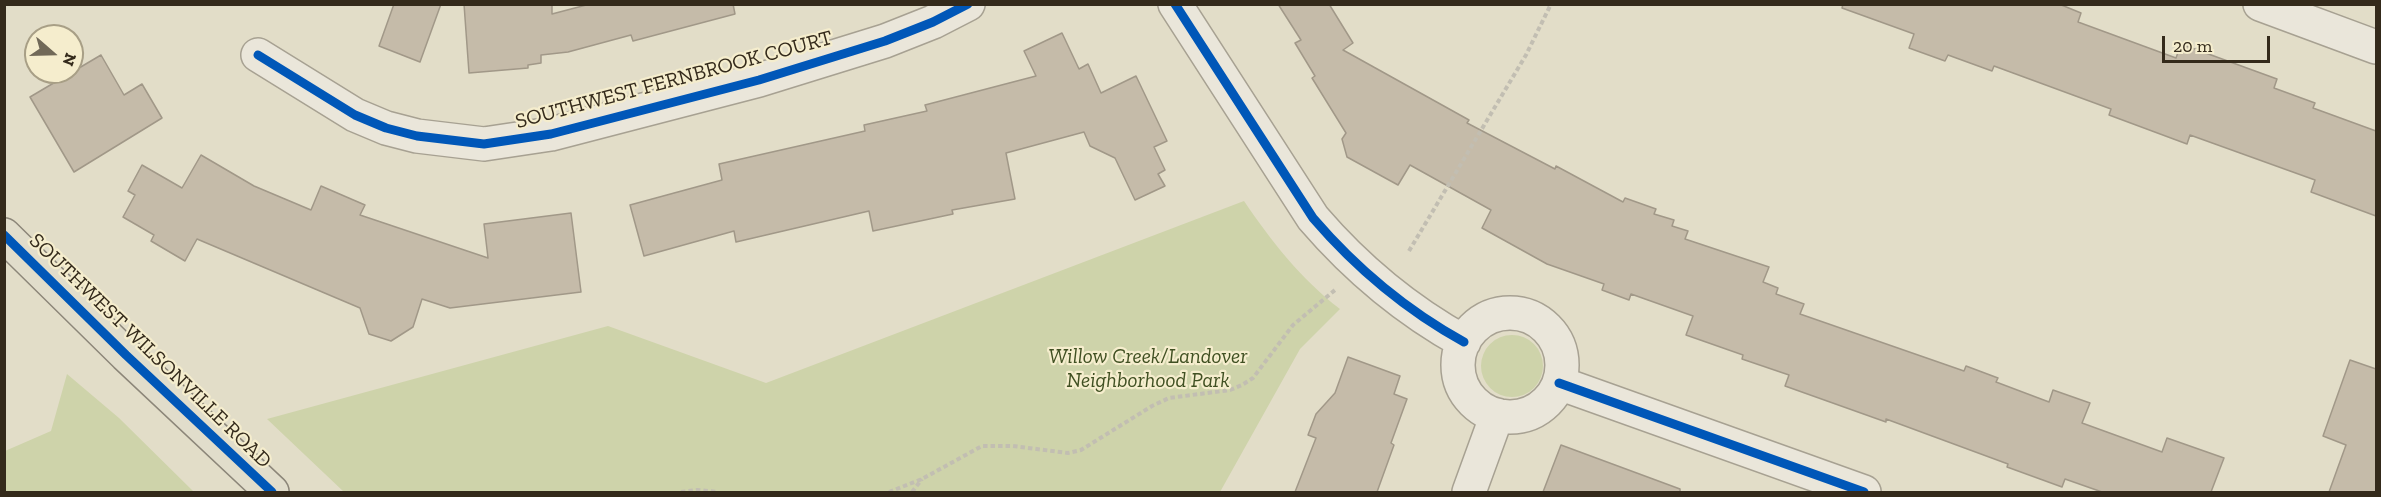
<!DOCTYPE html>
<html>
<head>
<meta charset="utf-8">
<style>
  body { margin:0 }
  #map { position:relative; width:2381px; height:497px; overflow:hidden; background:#e2ddc8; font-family:"Zilla Slab",serif }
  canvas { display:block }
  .frame { position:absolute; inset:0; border:6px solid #342a1b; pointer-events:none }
  .north { position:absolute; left:24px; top:24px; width:60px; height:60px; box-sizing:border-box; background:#f5edcd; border:2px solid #a89f86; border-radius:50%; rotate:110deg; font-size:16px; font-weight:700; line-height:24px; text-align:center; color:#342a1b }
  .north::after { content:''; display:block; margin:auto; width:21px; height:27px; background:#716958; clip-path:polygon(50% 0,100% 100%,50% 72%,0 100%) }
  .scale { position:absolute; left:2162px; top:36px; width:108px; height:27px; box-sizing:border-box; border:3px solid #342a1b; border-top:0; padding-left:8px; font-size:18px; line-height:21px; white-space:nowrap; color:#342a1b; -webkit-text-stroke:4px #f5edcd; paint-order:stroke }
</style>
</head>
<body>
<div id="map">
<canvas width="2381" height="497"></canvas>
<div class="frame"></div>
<div class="north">N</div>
<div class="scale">20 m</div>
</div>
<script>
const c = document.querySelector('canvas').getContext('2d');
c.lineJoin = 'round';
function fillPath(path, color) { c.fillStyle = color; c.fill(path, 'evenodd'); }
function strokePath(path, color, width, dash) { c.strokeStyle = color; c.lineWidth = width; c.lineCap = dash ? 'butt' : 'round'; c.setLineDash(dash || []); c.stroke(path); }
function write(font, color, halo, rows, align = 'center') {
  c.font = font + ' "Zilla Slab",serif'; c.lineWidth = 4.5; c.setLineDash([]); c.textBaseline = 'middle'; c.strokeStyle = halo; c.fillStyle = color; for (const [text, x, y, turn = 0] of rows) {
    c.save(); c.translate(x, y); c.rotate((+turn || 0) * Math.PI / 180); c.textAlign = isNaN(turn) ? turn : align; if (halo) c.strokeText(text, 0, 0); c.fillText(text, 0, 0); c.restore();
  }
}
fillPath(new Path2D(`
  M 1244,201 C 1272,242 1300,278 1340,309 L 1300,349 L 1220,492 L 344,492 L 267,419 L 608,326 L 766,383 Z
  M1481 366a31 31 0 1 1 62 0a31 31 0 1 1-62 0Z
  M 67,374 L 119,418 L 194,492 L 5,492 L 5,451 L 51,431 Z`), '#ced3aa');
const building = new Path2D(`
  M 394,4 L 441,4 L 420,62 L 379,46 Z
  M 464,4 L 552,4 L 552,14 L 590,4 L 733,4 L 735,14 L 633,41 L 631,35 L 568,52 L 541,55 L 541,63 L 528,65 L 528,68 L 469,73 Z
  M 1278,4 L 1329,4 L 1353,43 L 1343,50 L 1469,120 L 1467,123 L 1555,169 L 1556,166 L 1623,202 L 1625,198 L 1656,209 L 1654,214 L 1674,220 L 1672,226 L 1688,231 L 1685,239 L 1769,267 L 1763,282 L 1778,288 L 1776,294 L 1804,304 L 1800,314 L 1964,371 L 1966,366 L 1998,378 L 1996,382 L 2049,402 L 2053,390 L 2090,403 L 2082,423 L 2162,452 L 2167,438 L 2224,458 L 2211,492 L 2102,492 L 2065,479 L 2062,487 L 2007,467 L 2008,464 L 1886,419 L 1886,422 L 1785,386 L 1789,375 L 1742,359 L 1743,355 L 1686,335 L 1693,316 L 1631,294 L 1629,300 L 1602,290 L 1604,284 L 1547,264 L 1482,228 L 1491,210 L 1410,165 L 1398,185 L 1347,157 L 1342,139 L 1346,133 L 1312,78 L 1315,76 L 1295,43 L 1301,40 Z
  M 1843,4 L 2059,4 L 2081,13 L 2078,22 L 2176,58 L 2181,44 L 2277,79 L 2274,88 L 2315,103 L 2313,108 L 2376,131 L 2376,216 L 2311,192 L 2315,180 L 2190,135 L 2187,144 L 2109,115 L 2111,109 L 1994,66 L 1992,71 L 1948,55 L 1945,61 L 1909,48 L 1914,34 L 1842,8 Z
  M 1062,33 L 1079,69 L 1088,64 L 1101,93 L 1136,76 L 1167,141 L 1154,147 L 1165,170 L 1158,174 L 1165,186 L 1135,200 L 1115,158 L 1090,146 L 1084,132 L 1006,153 L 1015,199 L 952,210 L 953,214 L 873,231 L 869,211 L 736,242 L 734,231 L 644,256 L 630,205 L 722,180 L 719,164 L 865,131 L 864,125 L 927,111 L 925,105 L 1036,76 L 1024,51 Z
  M 101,55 L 124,95 L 142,84 L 162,118 L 74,172 L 30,97 Z
  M 201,155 L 254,186 L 311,210 L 321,186 L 365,205 L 360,215 L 488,258 L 484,224 L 571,213 L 581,292 L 450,308 L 422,299 L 413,327 L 391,341 L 369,334 L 360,308 L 197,239 L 185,261 L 151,241 L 154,235 L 123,217 L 135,195 L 128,191 L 142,165 L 182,188 Z
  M 1348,357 L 1400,376 L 1394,394 L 1407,399 L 1391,443 L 1394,445 L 1377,492 L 1295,492 L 1316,438 L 1308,435 L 1316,414 L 1335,393 Z
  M 2350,360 L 2376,369 L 2376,492 L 2329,492 L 2346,445 L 2323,436 Z
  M 1561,445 L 1680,489 L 1680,492 L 1543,492 Z`);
fillPath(building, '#c5bba9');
strokePath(building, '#a19888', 1.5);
const minor = new Path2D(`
  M 1175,4 L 1313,218 C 1356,268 1406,310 1464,342
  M 2260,4 L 2376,47
  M 258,55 L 355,115 L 386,128 L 417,136 L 484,144 L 551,134 L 759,80 L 885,41 L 933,22 L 968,4
  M1458 365a52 52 0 1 1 104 0a52 52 0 1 1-104 0Z
  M 1559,383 L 1864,492
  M 1469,492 L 1497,415`);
const primary = new Path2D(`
  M 4,235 L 126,355 L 272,492`);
strokePath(minor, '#a7a192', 36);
strokePath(primary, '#8c8679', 36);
strokePath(new Path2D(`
  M 1409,251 L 1526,55 L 1551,4
  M 681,492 L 697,490 L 718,492
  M 889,492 L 922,479 L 982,446 L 1013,446 L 1068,453 L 1081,450 L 1152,406 L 1169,398 L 1230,390 L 1242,385 L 1253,378 L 1293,325 L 1335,290
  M 912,492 L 922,479`), '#c2beb2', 4, [4.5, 3]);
strokePath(minor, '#eae6da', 33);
strokePath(primary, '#e1ddcb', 33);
strokePath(new Path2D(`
  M 1175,4 L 1313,218 C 1356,268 1406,310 1464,342
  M 258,55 L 355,115 L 386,128 L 417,136 L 484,144 L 551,134 L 759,80 L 885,41 L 933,22 L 968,4
  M 4,235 L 126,355 L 272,492
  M 1559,383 L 1864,492`), '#0057b8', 9);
write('21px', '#342a1b', '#f5edcd', [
  ["SOUTHWEST FERNBROOK COURT",674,80,-15],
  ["SOUTHWEST WILSONVILLE ROAD",150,351,44]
]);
write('italic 21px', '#405022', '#f5edcd', [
  ["Willow Creek/Landover",1148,357],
  ["Neighborhood Park",1148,381]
]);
</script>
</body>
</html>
